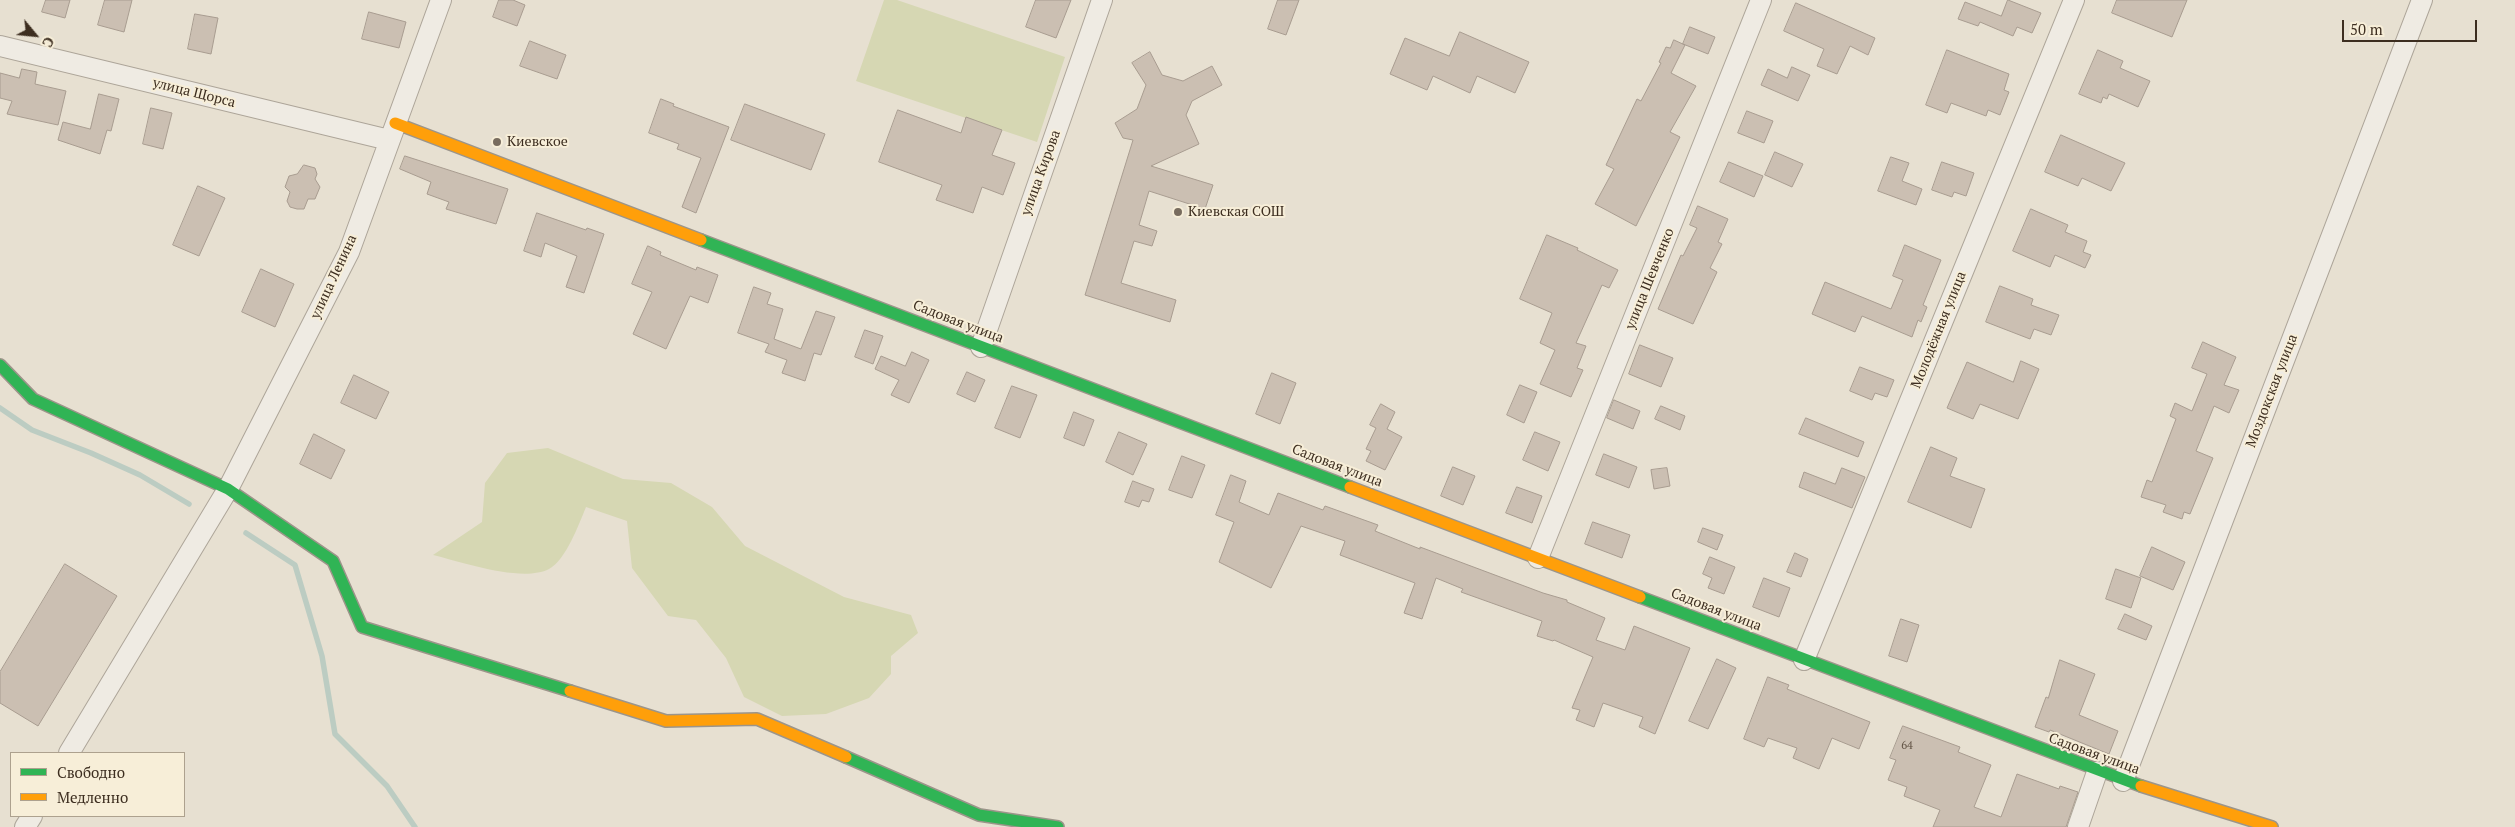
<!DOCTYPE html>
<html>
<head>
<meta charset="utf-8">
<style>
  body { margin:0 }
  #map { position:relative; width:2515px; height:827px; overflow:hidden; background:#e7e0d1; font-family:"PT Serif",serif }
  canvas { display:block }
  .legend { position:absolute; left:10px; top:752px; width:175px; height:65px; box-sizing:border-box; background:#f7eed8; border:1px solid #ada18e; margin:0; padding:6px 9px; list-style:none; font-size:15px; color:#3d2e20 }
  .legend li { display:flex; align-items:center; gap:10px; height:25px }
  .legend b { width:25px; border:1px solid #ada18e }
  .north { position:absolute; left:10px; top:10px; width:50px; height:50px; -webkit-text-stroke:4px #f7eed8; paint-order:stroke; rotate:118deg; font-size:14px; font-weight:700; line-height:20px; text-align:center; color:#3d2e20 }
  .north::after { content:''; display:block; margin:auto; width:18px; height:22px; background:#3d2e20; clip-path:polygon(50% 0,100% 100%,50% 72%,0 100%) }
  .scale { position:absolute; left:2342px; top:20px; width:135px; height:22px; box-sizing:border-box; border:2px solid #3d2e20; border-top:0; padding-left:6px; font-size:15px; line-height:18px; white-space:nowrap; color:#3d2e20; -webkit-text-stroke:4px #f7eed8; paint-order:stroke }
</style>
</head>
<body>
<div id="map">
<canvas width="2515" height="827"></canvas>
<ul class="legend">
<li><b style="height:6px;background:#30b455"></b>Свободно</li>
<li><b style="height:6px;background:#ff9f0a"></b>Медленно</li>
</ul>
<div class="north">С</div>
<div class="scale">50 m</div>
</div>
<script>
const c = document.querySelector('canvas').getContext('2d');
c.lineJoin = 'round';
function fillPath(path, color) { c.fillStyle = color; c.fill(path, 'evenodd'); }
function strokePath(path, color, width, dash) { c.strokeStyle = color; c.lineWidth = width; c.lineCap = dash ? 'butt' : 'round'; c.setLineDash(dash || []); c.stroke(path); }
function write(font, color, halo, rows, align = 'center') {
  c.font = font + ' "PT Serif",serif'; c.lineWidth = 4; c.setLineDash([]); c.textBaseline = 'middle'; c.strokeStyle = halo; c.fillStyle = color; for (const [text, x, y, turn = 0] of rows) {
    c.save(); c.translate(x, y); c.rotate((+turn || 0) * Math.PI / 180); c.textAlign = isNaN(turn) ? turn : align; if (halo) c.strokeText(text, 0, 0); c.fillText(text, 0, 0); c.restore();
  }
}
fillPath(new Path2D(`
  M 884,0 L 897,0 L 1065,57 L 1037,142 L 856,81 Z
  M 548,448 L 623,479 L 671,483 L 712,507 L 745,546 L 844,597 L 911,615 L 918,633 L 891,656 L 891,674 L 869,698 L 826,714 L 782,716 L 744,697 L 726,658 L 696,620 L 668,616 L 632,568 L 627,521 L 586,507 C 579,524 566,560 549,569 C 522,583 462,562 433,555 L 482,522 L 485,483 L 507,453 Z`), '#d6d7b3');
strokePath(new Path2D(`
  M 0,408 L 32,430 L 91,453 L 140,475 L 189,504
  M 246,533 L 295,565 L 322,656 L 335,734 L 387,786 L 415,827`), '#bcccc2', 5.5);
const building = new Path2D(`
  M 46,0 L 70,0 L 65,18 L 42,12 Z
  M 105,0 L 132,0 L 124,32 L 98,25 Z
  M 499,0 L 513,0 L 525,5 L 517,26 L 493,17 Z
  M 1036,0 L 1071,0 L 1056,38 L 1026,27 Z
  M 1278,0 L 1299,0 L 1286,35 L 1268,29 Z
  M 2008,0 L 2041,13 L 2032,33 L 2017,27 L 2013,36 L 1980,22 L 1978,26 L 1958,19 L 1965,2 L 2001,16 Z
  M 2117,0 L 2187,0 L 2172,37 L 2112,13 Z
  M 1796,3 L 1875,38 L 1868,55 L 1850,46 L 1837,74 L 1817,66 L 1824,49 L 1784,31 Z
  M 369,12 L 406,22 L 399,48 L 362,39 Z
  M 195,14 L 218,18 L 211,54 L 188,49 Z
  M 1690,27 L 1715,37 L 1708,54 L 1683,44 Z
  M 1460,32 L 1529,62 L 1515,93 L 1477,76 L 1470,93 L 1433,76 L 1427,90 L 1390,74 L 1405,38 L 1449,56 Z
  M 1674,40 L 1685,45 L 1671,73 L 1696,86 L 1670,132 L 1680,137 L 1636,226 L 1595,204 L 1614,169 L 1606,165 L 1637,99 L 1641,101 L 1661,63 L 1659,62 L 1666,47 L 1670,48 Z
  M 530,41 L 566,55 L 557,79 L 520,66 Z
  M 1947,50 L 2009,74 L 2004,90 L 2009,92 L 2000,115 L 1988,110 L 1986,116 L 1951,103 L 1947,113 L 1926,105 Z
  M 2098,50 L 2123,61 L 2120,68 L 2150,81 L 2138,107 L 2109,94 L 2107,99 L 2103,97 L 2101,103 L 2079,94 Z
  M 1150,52 L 1162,75 L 1183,81 L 1212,66 L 1222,85 L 1192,101 L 1186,115 L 1199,144 L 1151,166 L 1213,185 L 1205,209 L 1149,191 L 1139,225 L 1157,231 L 1152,246 L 1134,241 L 1121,283 L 1176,300 L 1170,322 L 1085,295 L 1133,140 L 1123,138 L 1115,123 L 1137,109 L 1146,85 L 1132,63 Z
  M 1792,67 L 1810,75 L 1798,101 L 1761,85 L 1768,69 L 1787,78 Z
  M 22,69 L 37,72 L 35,84 L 66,91 L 58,125 L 7,114 L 12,101 L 0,98 L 0,73 L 19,78 Z
  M 99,94 L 119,99 L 111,131 L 107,130 L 100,154 L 58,140 L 63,122 L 90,129 Z
  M 661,99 L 674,104 L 673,106 L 729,127 L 696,213 L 682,207 L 701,158 L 677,149 L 679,144 L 649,133 Z
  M 745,104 L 825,134 L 811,170 L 731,140 Z
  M 151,108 L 172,113 L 163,149 L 143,144 Z
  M 898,110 L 961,133 L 966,117 L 1002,130 L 992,155 L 1015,163 L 1003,195 L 982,187 L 973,213 L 936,200 L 942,185 L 879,162 Z
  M 1747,111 L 1773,121 L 1764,143 L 1738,133 Z
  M 2061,135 L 2125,163 L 2111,191 L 2082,178 L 2078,186 L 2045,172 Z
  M 1775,152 L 1803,164 L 1792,187 L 1765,175 Z
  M 405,156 L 508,189 L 496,224 L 446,209 L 449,202 L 427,194 L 431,182 L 400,169 Z
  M 1891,157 L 1909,163 L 1902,181 L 1922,189 L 1916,205 L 1878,191 Z
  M 1729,162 L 1763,176 L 1754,197 L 1720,182 Z
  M 1942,162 L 1974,173 L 1966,196 L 1954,192 L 1952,197 L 1932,190 Z
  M 304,165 L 315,168 L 317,174 L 315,179 L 320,187 L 315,199 L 308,199 L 304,209 L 297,209 L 290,207 L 287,201 L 290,192 L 285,187 L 289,176 L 297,174 Z
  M 198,186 L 225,198 L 199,256 L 173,245 Z
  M 1698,206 L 1728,219 L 1718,242 L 1722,244 L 1710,268 L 1717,272 L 1693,324 L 1658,309 L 1681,255 L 1683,256 L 1697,228 L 1690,225 Z
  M 2031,209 L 2068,225 L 2065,232 L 2087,241 L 2083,252 L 2091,255 L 2085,268 L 2055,255 L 2050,267 L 2013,251 Z
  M 537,213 L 586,230 L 587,228 L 604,234 L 584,293 L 566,287 L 577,256 L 545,243 L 541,257 L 524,251 Z
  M 1547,235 L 1578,248 L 1577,250 L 1618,270 L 1609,288 L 1602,285 L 1576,343 L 1586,346 L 1577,368 L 1583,370 L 1571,397 L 1540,384 L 1555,350 L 1540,343 L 1552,313 L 1520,299 Z
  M 1905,245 L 1941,260 L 1923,305 L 1927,307 L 1921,322 L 1918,320 L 1912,337 L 1862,316 L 1855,332 L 1812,314 L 1825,282 L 1891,309 L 1903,280 L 1893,276 Z
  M 648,246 L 661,252 L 660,255 L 696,270 L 697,267 L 718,275 L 708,303 L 690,296 L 666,349 L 633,334 L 652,292 L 632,284 Z
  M 261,269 L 294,284 L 275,327 L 242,312 Z
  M 2000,286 L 2033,299 L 2031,305 L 2059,315 L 2051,335 L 2034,329 L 2030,339 L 1986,322 Z
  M 754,287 L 771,293 L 767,304 L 783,309 L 774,339 L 801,349 L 816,311 L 835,317 L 821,355 L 814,353 L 805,381 L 782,373 L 787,360 L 765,352 L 769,344 L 738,333 Z
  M 865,330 L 883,336 L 873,364 L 855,357 Z
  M 2203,342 L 2236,357 L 2224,385 L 2239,390 L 2229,413 L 2214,406 L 2196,451 L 2213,458 L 2190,514 L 2184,512 L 2182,519 L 2163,512 L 2166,505 L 2141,497 L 2147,480 L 2152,482 L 2176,419 L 2170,416 L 2175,403 L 2192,411 L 2207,374 L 2192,368 Z
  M 1640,345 L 1673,358 L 1661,387 L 1629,374 Z
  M 912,352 L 929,360 L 909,403 L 891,395 L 899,380 L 875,369 L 881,356 L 905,366 Z
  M 2021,361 L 2039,369 L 2018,419 L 1980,404 L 1973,419 L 1947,408 L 1967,362 L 2013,382 Z
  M 1860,367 L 1894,380 L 1887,397 L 1875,393 L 1872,400 L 1850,391 Z
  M 967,372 L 985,380 L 975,402 L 957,394 Z
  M 1272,373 L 1296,383 L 1280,424 L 1256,414 Z
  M 354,375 L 389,392 L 376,419 L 341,403 Z
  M 1520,385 L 1537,392 L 1524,423 L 1507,415 Z
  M 1012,386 L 1037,395 L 1020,438 L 995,428 Z
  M 1614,400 L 1640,411 L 1633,429 L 1607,418 Z
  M 1381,404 L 1395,412 L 1387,429 L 1402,437 L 1385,470 L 1366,461 L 1371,451 L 1366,449 L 1376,428 L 1370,425 Z
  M 1661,406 L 1685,416 L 1680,430 L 1655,419 Z
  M 1074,412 L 1094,420 L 1084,446 L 1064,438 Z
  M 1806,418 L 1864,442 L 1858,457 L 1799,434 Z
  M 1119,432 L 1147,444 L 1133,475 L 1106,462 Z
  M 1535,432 L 1560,442 L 1548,471 L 1523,460 Z
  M 314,434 L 345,450 L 331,479 L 300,464 Z
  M 1931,447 L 1957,458 L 1950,476 L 1985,489 L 1971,528 L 1908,502 Z
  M 1604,454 L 1637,467 L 1629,488 L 1596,475 Z
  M 1182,456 L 1205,465 L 1192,498 L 1169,490 Z
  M 1453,467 L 1475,476 L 1463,505 L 1441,496 Z
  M 1667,468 L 1670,486 L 1654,489 L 1651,470 Z
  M 1842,468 L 1865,477 L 1852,508 L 1799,487 L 1804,472 L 1835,484 Z
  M 1231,475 L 1246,481 L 1239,502 L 1269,515 L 1278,493 L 1323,510 L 1325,506 L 1378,525 L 1375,531 L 1420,549 L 1420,547 L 1543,593 L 1567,600 L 1567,602 L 1605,618 L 1596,640 L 1625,650 L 1634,626 L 1690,648 L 1655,734 L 1639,727 L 1643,717 L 1603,703 L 1594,727 L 1576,720 L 1580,710 L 1572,708 L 1593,657 L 1554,640 L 1553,641 L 1537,636 L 1542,621 L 1461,592 L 1463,589 L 1436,578 L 1422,619 L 1404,613 L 1415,583 L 1340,555 L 1345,541 L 1301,526 L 1271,588 L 1219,562 L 1234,522 L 1216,515 Z
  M 1133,481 L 1154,489 L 1149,502 L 1142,500 L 1139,507 L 1125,502 Z
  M 1517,487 L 1542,496 L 1532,523 L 1506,513 Z
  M 1593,522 L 1630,535 L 1622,558 L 1585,544 Z
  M 1703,528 L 1723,535 L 1717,550 L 1698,542 Z
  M 2152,547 L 2185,562 L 2173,590 L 2140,576 Z
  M 1795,553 L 1808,559 L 1801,577 L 1787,572 Z
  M 1710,557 L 1735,567 L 1724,594 L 1708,588 L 1712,578 L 1703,574 Z
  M 65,564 L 117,596 L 38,726 L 0,703 L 0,672 Z
  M 2116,569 L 2141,578 L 2131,608 L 2106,599 Z
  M 1764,578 L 1790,588 L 1779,617 L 1753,607 Z
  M 2125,614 L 2152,626 L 2146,640 L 2118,629 Z
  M 1901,619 L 1919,625 L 1907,662 L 1889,656 Z
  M 1717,659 L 1736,668 L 1708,729 L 1689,721 Z
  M 2060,660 L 2095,674 L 2079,715 L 2118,731 L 2109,754 L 2050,730 L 2049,732 L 2035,727 L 2046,697 L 2048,698 Z
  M 1768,677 L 1789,685 L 1787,689 L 1870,722 L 1859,749 L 1832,738 L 1819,769 L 1793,758 L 1797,748 L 1768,738 L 1764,747 L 1744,739 Z
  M 1903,726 L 1960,747 L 1958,752 L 1991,765 L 1974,807 L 2001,817 L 2017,774 L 2059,789 L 2060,786 L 2078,792 L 2066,827 L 1933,827 L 1940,810 L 1904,796 L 1907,787 L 1888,780 L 1896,760 L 1890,758 Z`);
fillPath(building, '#cbbfb2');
strokePath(building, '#a89c90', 1);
const street = new Path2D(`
  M 0,46 L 389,140
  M 981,347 L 1102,0
  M 1538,558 L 1761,0
  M 1804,660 L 2074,0
  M 69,753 L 228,489 L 349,252 L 441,0
  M 2123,781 L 2422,0
  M 25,827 L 32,816
  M 2078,827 L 2097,772`);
const fast = new Path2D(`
  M 701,240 L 1350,487
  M 0,365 L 33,399 L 228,489 L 333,561 L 362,627 L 570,691
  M 1640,597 L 2141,786
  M 846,757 L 979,815 L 1058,827`);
const slow = new Path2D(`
  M 395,123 L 701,240
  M 1350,487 L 1640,597
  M 570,691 L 666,721 L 757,719 L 846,757
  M 2141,786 L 2272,827`);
strokePath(street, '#ada599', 22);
strokePath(fast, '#9c958a', 14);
strokePath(slow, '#9c958a', 14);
strokePath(street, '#efebe3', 20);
strokePath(fast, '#30b455', 11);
strokePath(slow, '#ff9f0a', 11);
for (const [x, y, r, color] of [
  [497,142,5,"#786c5e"],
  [1178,212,5,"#786c5e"]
]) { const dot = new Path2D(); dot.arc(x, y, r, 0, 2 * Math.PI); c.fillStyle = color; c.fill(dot); strokePath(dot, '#f7eed8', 2); }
write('11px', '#605244', null, [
  ["64",1907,746]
]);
write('14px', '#3d2e20', '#f7eed8', [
  ["улица Щорса",194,93,14],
  ["улица Кирова",1041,173,-70],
  ["улица Ленина",334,277,-65],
  ["улица Шевченко",1650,279,-68],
  ["Садовая улица",958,322,21],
  ["Молодёжная улица",1939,330,-68],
  ["Моздокская улица",2272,391,-69],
  ["Садовая улица",1337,466,21],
  ["Садовая улица",1716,610,21],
  ["Садовая улица",2094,754,20]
]);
write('14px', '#3d2e20', '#f7eed8', [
  ["Киевское",507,142],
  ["Киевская СОШ",1188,212]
], 'left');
</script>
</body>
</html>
